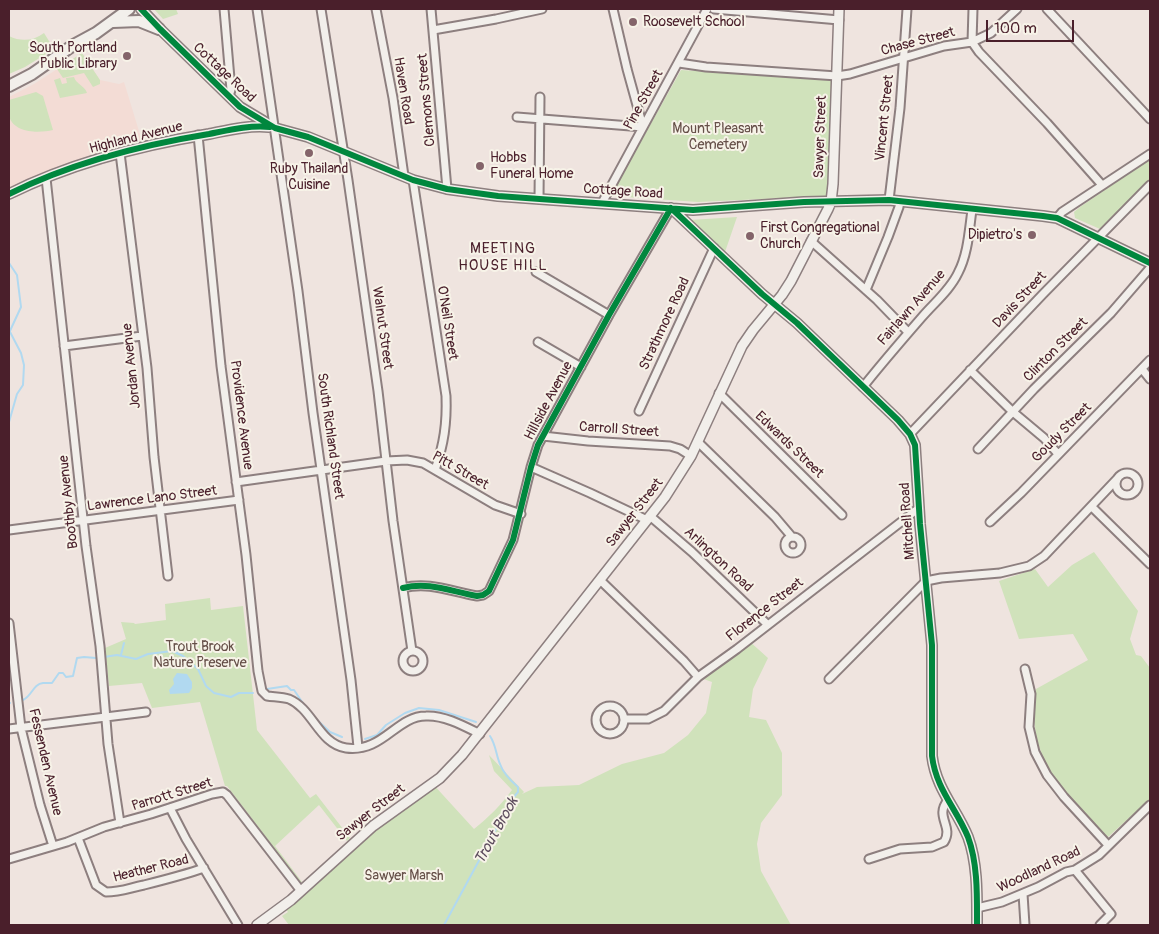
<!DOCTYPE html>
<html>
<head>
<meta charset="utf-8">
<style>
  body { margin:0 }
  #map { position:relative; width:1159px; height:934px; overflow:hidden; background:#efe4df; font-family:Pangolin,sans-serif }
  canvas { display:block }
  .frame { position:absolute; inset:0; border:10px solid #4a1f2b; pointer-events:none }
  .scale { position:absolute; left:986px; top:20px; width:88px; height:22px; box-sizing:border-box; border:2px solid #4a1f2b; border-top:0; padding-left:6px; font-size:15px; line-height:18px; white-space:nowrap; color:#4a1f2b; -webkit-text-stroke:4px #f7f3e8; paint-order:stroke }
</style>
</head>
<body>
<div id="map">
<canvas width="1159" height="934"></canvas>
<div class="frame"></div>
<div class="scale">100 m</div>
</div>
<script>
const c = document.querySelector('canvas').getContext('2d');
c.lineJoin = 'round';
function fillPath(path, color) { c.fillStyle = color; c.fill(path, 'evenodd'); }
function strokePath(path, color, width, dash) { c.strokeStyle = color; c.lineWidth = width; c.lineCap = dash ? 'butt' : 'round'; c.setLineDash(dash || []); c.stroke(path); }
function write(font, color, halo, rows, align = 'center') {
  c.font = font + ' Pangolin,sans-serif'; c.lineWidth = 4; c.setLineDash([]); c.textBaseline = 'middle'; c.strokeStyle = halo; c.fillStyle = color; for (const [text, x, y, turn = 0] of rows) {
    c.save(); c.translate(x, y); c.rotate((+turn || 0) * Math.PI / 180); c.textAlign = isNaN(turn) ? turn : align; if (halo) c.strokeText(text, 0, 0); c.fillText(text, 0, 0); c.restore();
  }
}
fillPath(new Path2D(`
  M 82,53 L 100,80 L 119,84 L 124,82 L 142,141 L 81,161 L 9,189 L 9,97 L 34,84 Z`), '#f3dcd5');
fillPath(new Path2D(`
  M 154,9 L 176,9 L 178,14 L 163,19 Z
  M 44,33 L 54,49 L 25,67 L 9,74 L 9,36 C 21,42 33,41 44,33 Z
  M 82,53 L 100,80 L 100,84 L 93,87 L 84,73 L 63,78 L 57,69 Z
  M 681,70 L 833,80 L 827,196 L 698,202 L 612,196 L 612,193 Z
  M 74,77 C 76,84 85,86 87,93 L 60,98 L 54,80 L 60,78 L 62,84 L 67,83 L 66,78 Z
  M 36,92 L 43,96 L 53,130 C 40,133 14,134 9,116 C 7,112 9,104 9,100 Z
  M 1150,159 L 1150,181 L 1100,229 L 1075,218 L 1074,212 L 1080,207 Z
  M 737,217 L 725,252 L 690,220 Z
  M 1094,552 L 1138,611 L 1130,639 L 1136,655 L 1141,656 L 1150,668 L 1150,799 L 1107,838 L 1065,792 L 1046,767 L 1037,740 L 1033,715 L 1036,689 L 1088,660 L 1073,634 L 1019,639 L 999,581 L 1035,569 L 1048,587 L 1072,565 Z
  M 210,598 L 211,610 L 243,606 L 257,730 L 310,798 L 316,794 L 350,838 L 347,841 L 319,805 L 275,846 L 302,882 L 301,883 L 227,786 L 225,786 L 200,702 L 152,708 L 142,683 L 109,686 L 105,648 L 126,639 L 121,622 L 134,623 L 135,624 L 166,620 L 165,604 Z
  M 748,640 L 768,658 L 753,689 L 749,717 L 766,720 L 782,753 L 782,795 L 761,823 L 757,844 L 761,871 L 791,925 L 289,925 L 282,916 L 288,912 L 283,906 L 432,783 L 474,829 C 489,817 501,805 512,790 L 494,771 L 489,755 L 524,792 L 522,794 L 537,787 L 579,785 L 622,764 L 664,753 L 688,735 L 706,713 L 712,682 L 698,677 Z`), '#d0e2bb');
fillPath(new Path2D(`
  M 177,673 L 187,674 L 192,682 L 192,688 L 189,693 L 170,694 L 169,690 L 174,684 L 173,679 Z`), '#b1d9f0');
strokePath(new Path2D(`
  M 9,263 L 17,275 L 21,307 L 9,333
  M 9,422 L 17,394 L 23,385 L 24,365 L 21,353 L 9,330
  M 178,653 L 178,646 L 181,642
  M 121,655 L 124,643
  M 104,657 L 117,655 L 136,659 L 148,654 L 172,651 L 183,656 L 198,669 L 206,686 L 214,693 L 231,697 L 239,693 L 253,693
  M 267,689 L 287,686 L 291,690 L 294,690 L 309,712
  M 23,700 C 32,696 33,684 43,683 C 46,683 49,683 52,683 L 59,673 L 63,673 L 66,677 L 73,676 L 77,658 L 84,657 L 96,658
  M 9,703 L 10,703
  M 316,719 L 330,732 L 342,737
  M 365,739 L 377,735 L 386,725 L 405,713 L 419,708 L 439,710 L 476,722
  M 444,925 L 513,798 L 518,792 L 518,787 C 511,781 503,773 500,764 C 496,755 496,745 490,736`), '#b1d9f0', 2);
const minor = new Path2D(`
  M 224,9 L 231,90 L 229,96
  M 257,9 L 298,291 L 313,413 L 351,680 L 358,747
  M 321,9 L 348,180 L 378,391 L 393,521 L 412,651
  M 376,9 L 393,98 L 404,176
  M 431,9 L 447,189
  M 714,9 L 839,20
  M 973,9 L 972,42 L 991,33 L 1017,9
  M 1047,9 L 1150,119
  M 433,30 L 496,19 L 542,9
  M 679,63 L 706,67 L 837,76 L 850,74 L 944,46 L 972,42 L 979,52 L 1047,123 L 1102,185
  M 517,117 L 643,127 L 627,69 L 613,9
  M 198,135 L 221,366 L 246,555 L 258,671 L 262,691 L 267,696 C 274,697 282,697 289,699 C 313,709 319,744 346,748 C 383,753 396,716 426,716 C 444,715 464,726 480,734
  M 120,153 L 147,368 L 154,457 L 168,576
  M 46,178 L 86,546 L 100,646 L 108,744 L 120,823
  M 413,180 L 446,396 C 447,423 444,444 435,470
  M 539,199 L 540,97
  M 889,200 L 900,108 L 907,9
  M 602,203 L 707,9
  M 1057,218 L 1062,212 L 1150,154
  M 811,241 L 877,300 L 908,332
  M 536,272 L 609,315
  M 866,290 L 888,237 L 899,207 L 900,201
  M 538,342 L 581,367
  M 64,346 L 142,336
  M 1142,369 L 1150,379
  M 970,370 L 1013,412 L 1044,438 L 1058,454
  M 863,387 C 882,363 902,340 922,317 C 934,303 950,290 958,273 C 968,254 969,231 972,210
  M 719,393 L 842,515
  M 639,411 L 714,248
  M 910,434 L 1043,294 L 1150,185
  M 543,436 L 588,441 L 670,446 L 680,449 L 691,456
  M 698,442 L 775,517 L 792,537
  M 978,449 L 1034,389 L 1111,313 L 1150,268
  M 531,467 L 590,493 L 647,520
  M1116 484a11 11 0 1 1 22 0a11 11 0 1 1-22 0Z
  M 236,482 L 386,461 L 407,460 L 423,463 L 495,505 L 521,514
  M 1092,507 L 1150,564
  M 650,516 L 692,552 L 767,624
  M 990,522 L 1021,493 L 1150,360
  M 9,530 L 239,500
  M785 545a8 8 0 1 1 16 0a8 8 0 1 1-16 0Z
  M 600,580 L 684,661 L 698,677
  M 403,588 C 429,581 452,592 477,596 L 483,595 L 489,591 L 513,540 L 531,467 L 538,445 L 609,315 L 671,208
  M 9,623 L 21,728 L 40,805 L 53,846
  M403 661a10 10 0 1 1 20 0a10 10 0 1 1-20 0Z
  M 1025,669 L 1031,694 L 1029,727 L 1035,752 L 1047,775 L 1064,797 L 1108,845
  M 829,679 L 926,581 L 941,578 L 1000,573 L 1029,566 L 1044,556 L 1117,479
  M596 720a14 14 0 1 1 28 0a14 14 0 1 1-28 0Z
  M 624,719 L 648,719 L 664,711 L 698,677 L 737,649 L 919,508
  M 9,729 L 146,712
  M 170,808 L 186,839 L 238,925
  M 78,838 L 96,885 L 106,892 C 121,892 129,888 144,885 C 164,880 184,875 204,868
  M 9,859 L 67,842 L 104,827 L 151,814 L 212,794 L 223,792 L 227,795 L 301,891
  M 869,859 L 900,849 L 932,847 L 944,842 C 954,826 934,817 948,800
  M 1075,870 L 1111,914 L 1100,925
  M 1023,894 L 1025,925
  M 977,908 L 1002,902 L 1038,887 L 1066,872 L 1075,870 L 1099,855 L 1150,805`);
const tertiary = new Path2D(`
  M 141,9 L 160,29 L 240,107 L 275,128 L 308,137 L 413,180 L 447,189 L 498,196 L 693,210 L 804,202 L 889,200 L 1043,216 L 1057,218 L 1150,263
  M 9,194 C 71,163 141,145 209,134 C 229,130 249,125 269,127
  M 671,208 L 762,294 L 797,323 L 898,420 L 910,434 L 915,445 L 920,524 L 932,645 L 932,756 C 936,789 956,808 968,837 C 978,864 977,897 977,925
  M 257,925 L 291,900 L 373,826 L 440,778 L 462,755 L 665,497 L 691,456 L 742,346 L 753,330 L 782,295 L 791,281 L 828,209 L 831,202 L 833,184 L 839,9`);
const secondary = new Path2D(`
  M 113,22 L 139,21 L 159,29
  M 9,86 L 32,74 L 72,46 L 96,33 L 129,9`);
strokePath(minor, '#8d7f7f', 11);
strokePath(tertiary, '#8d7f7f', 12);
strokePath(secondary, '#8d7f7f', 14);
strokePath(minor, '#f2efeb', 7);
strokePath(tertiary, '#f2efeb', 9);
strokePath(secondary, '#f2efeb', 10);
strokePath(new Path2D(`
  M 141,9 L 160,29 L 240,107 L 275,128 L 308,137 L 413,180 L 447,189 L 498,196 L 693,210 L 804,202 L 889,200 L 1043,216 L 1057,218 L 1150,263
  M 9,194 C 71,163 141,145 209,134 C 229,130 249,125 270,127
  M 403,588 C 429,581 452,592 477,596 L 483,595 L 489,591 L 513,540 L 531,467 L 538,445 L 609,315 L 671,208 L 762,294 L 797,323 L 898,420 L 910,434 L 915,445 L 920,524 L 932,645 L 932,756 C 936,789 956,808 968,837 C 978,864 977,897 977,925`), '#00873e', 6);
for (const [x, y, r, color] of [
  [633,22,5,"#84646a"],
  [127,56,5,"#84646a"],
  [309,153,5,"#84646a"],
  [480,166,5,"#84646a"],
  [1032,235,5,"#84646a"],
  [750,236,5,"#84646a"]
]) { const dot = new Path2D(); dot.arc(x, y, r, 0, 2 * Math.PI); c.fillStyle = color; c.fill(dot); strokePath(dot, '#f7f3e8', 2); }
write('14px', '#4a1f2b', '#f7f3e8', [
  ["Roosevelt School",643,22],
  ["South Portland",117,48,"right"],
  ["Public Library",117,64,"right"],
  ["Hobbs",490,158],
  ["Funeral Home",490,174],
  ["Ruby Thailand",309,169,"center"],
  ["Cuisine",309,185,"center"],
  ["First Congregational",760,228],
  ["Church",760,244],
  ["Dipietro's",1022,235,"right"]
], 'left');
write('14px', '#4a1f2b', '#f7f3e8', [
  ["Chase Street",918,42,-15],
  ["Cottage Road",224,73,43],
  ["Haven Road",403,91,81],
  ["Clemons Street",427,100,-95],
  ["Pine Street",644,100,-61],
  ["Vincent Street",885,118,-84],
  ["Sawyer Street",821,137,-88],
  ["Highland Avenue",136,138,-14],
  ["Cottage Road",623,192,4],
  ["Davis Street",1020,300,-47],
  ["Fairlawn Avenue",912,308,-49],
  ["O'Neil Street",447,323,81],
  ["Strathmore Road",665,324,-65],
  ["Walnut Street",382,328,82],
  ["Clinton Street",1056,350,-45],
  ["Jordan Avenue",132,366,-96],
  ["Hillside Avenue",549,401,-62],
  ["Providence Avenue",241,415,83],
  ["Carroll Street",619,430,4],
  ["Goudy Street",1062,433,-45],
  ["South Richland Street",330,436,82],
  ["Edwards Street",789,445,44],
  ["Pitt Street",460,471,30],
  ["Lawrence Lano Street",152,499,-7],
  ["Boothby Avenue",69,502,-96],
  ["Sawyer Street",635,513,-52],
  ["Mitchell Road",908,521,-94],
  ["Arlington Road",718,560,43],
  ["Florence Street",765,610,-38],
  ["Fessenden Avenue",45,762,77],
  ["Parrott Street",172,795,-17],
  ["Sawyer Street",371,813,-38],
  ["Heather Road",151,869,-14],
  ["Woodland Road",1039,870,-25]
]);
write('14px', '#654f48', '#f7f3e8', [
  ["Mount Pleasant",718,129],
  ["Cemetery",718,145],
  ["Trout Brook",200,647],
  ["Nature Preserve",200,663],
  ["Sawyer Marsh",404,876]
]);
c.letterSpacing = '1px';
write('15px', '#4a1f2b', '#f7f3e8', [
  ["MEETING",503,249],
  ["HOUSE HILL",503,266]
]);
c.letterSpacing = '0px';
write('italic 15px', '#5d4c5e', '#f7f3e8', [
  ["Trout Brook",497,831,-61]
]);
</script>
</body>
</html>
